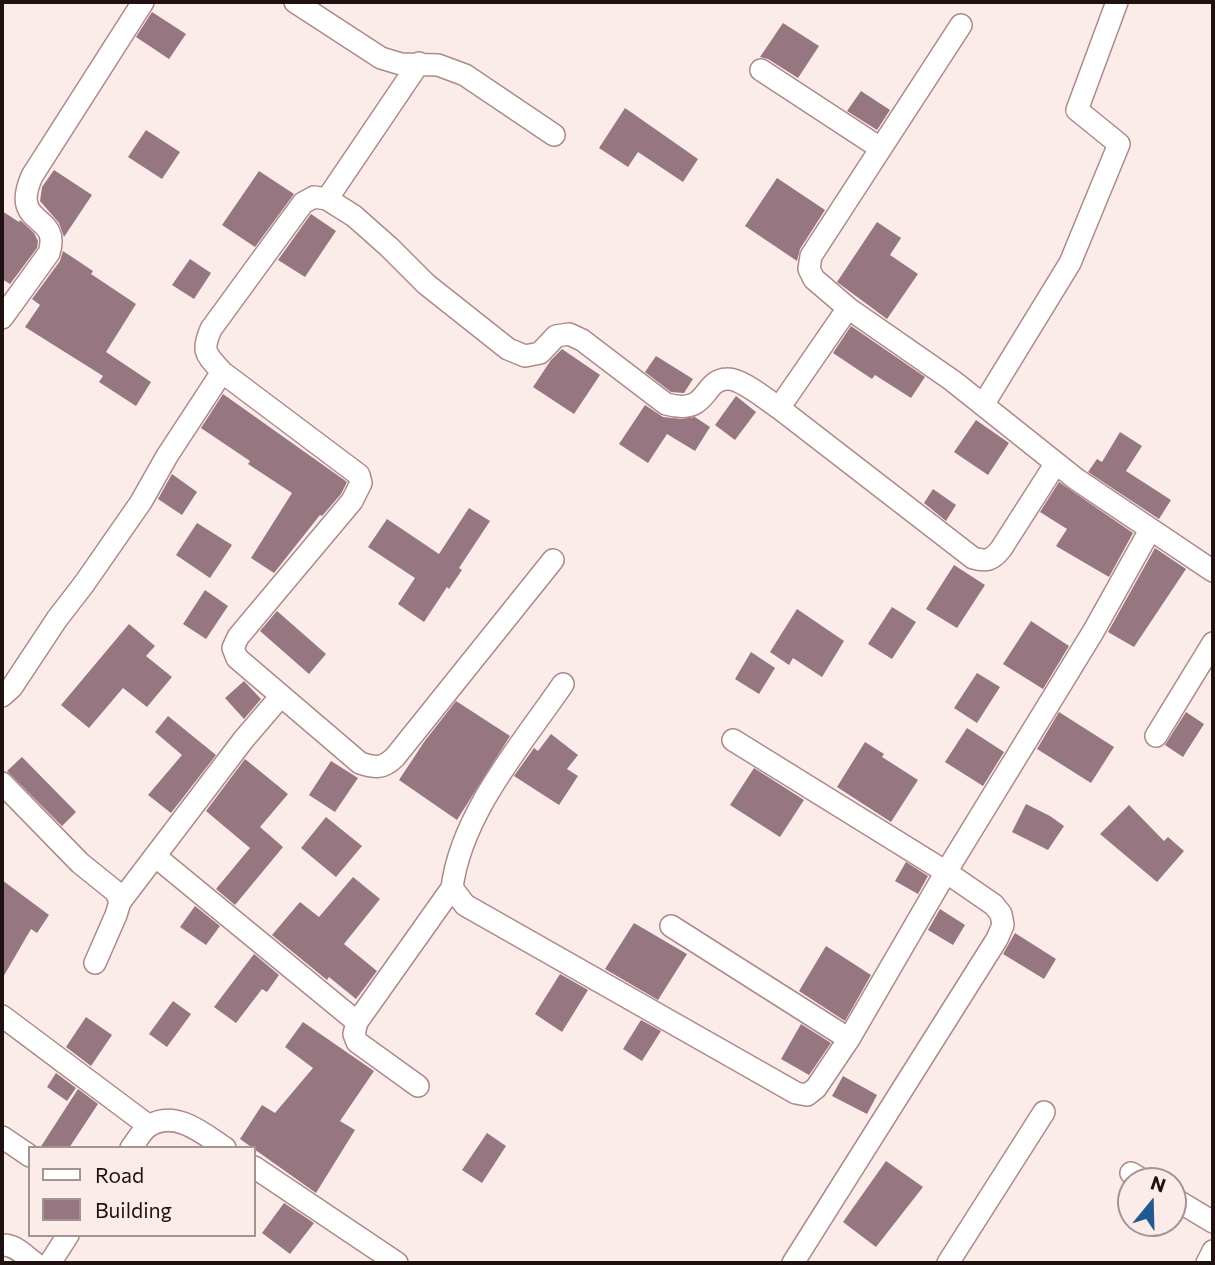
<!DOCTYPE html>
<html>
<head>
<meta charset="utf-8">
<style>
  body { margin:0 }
  #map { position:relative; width:1215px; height:1265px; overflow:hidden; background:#fbecea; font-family:Commissioner,sans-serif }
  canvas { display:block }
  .frame { position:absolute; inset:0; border:4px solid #1e1110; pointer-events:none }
  .legend { position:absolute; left:28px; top:1146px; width:228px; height:91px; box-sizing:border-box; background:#fbecea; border:2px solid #a39493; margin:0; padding:9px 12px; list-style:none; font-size:21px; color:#1e1110 }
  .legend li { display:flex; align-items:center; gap:14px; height:35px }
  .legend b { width:35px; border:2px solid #a39493 }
  .north { position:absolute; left:1117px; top:1167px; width:70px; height:70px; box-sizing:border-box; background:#fbecea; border:2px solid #a39493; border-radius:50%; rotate:19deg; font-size:19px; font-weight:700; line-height:28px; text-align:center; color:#1e1110 }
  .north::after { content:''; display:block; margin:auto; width:24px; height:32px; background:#215a91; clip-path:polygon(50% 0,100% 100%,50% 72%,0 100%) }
</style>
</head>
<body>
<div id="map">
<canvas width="1215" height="1265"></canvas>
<div class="frame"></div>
<ul class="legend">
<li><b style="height:9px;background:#fff"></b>Road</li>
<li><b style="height:19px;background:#967680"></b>Building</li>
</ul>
<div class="north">N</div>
</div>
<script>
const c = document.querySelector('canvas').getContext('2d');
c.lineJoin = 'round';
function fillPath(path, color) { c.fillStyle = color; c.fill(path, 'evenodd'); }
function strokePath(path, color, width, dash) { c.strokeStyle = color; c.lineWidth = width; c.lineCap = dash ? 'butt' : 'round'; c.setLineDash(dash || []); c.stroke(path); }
fillPath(new Path2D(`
  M 152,12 L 186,34 L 169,59 L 136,37 Z
  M 783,23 L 819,46 L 798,78 L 768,59 L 760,57 Z
  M 861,91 L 890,110 L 877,130 L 847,111 Z
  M 625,108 L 698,159 L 683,182 L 638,152 L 628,167 L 599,148 Z
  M 146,130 L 180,152 L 162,179 L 128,157 Z
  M 54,170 L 92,195 L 64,237 L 59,223 L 40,201 L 42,187 Z
  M 259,171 L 294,194 L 255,247 L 222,225 Z
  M 777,178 L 825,210 L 800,249 L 797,261 L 745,226 Z
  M 2,211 L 19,222 L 20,220 L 34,233 L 38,241 L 37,248 L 10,284 L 2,279 Z
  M 311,214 L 336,231 L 305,277 L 278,260 Z
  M 877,222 L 901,238 L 890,255 L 918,274 L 887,319 L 837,282 Z
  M 63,251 L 93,271 L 91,274 L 136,304 L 106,352 L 151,382 L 136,406 L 99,382 L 103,376 L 25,327 L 40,305 L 32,299 L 60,261 Z
  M 190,259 L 211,273 L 194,299 L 172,285 Z
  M 851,326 L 925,377 L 911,398 L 875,375 L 872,379 L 833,353 Z
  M 562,349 L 600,375 L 574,414 L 533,387 L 551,360 Z
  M 656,356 L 693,379 L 684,393 L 671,392 L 645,372 Z
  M 223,394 L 347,482 L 341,494 L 322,516 L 320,515 L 274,573 L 251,558 L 292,493 L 248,464 L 250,461 L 201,428 Z
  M 736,396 L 756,412 L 735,440 L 715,425 Z
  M 645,405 L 663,417 L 681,419 L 695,417 L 710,427 L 695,451 L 667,434 L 648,463 L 619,444 Z
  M 976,420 L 1009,443 L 988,475 L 954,452 Z
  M 1120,432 L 1142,446 L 1126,471 L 1171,500 L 1159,519 L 1088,472 L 1097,459 L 1102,462 Z
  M 172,474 L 197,492 L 182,515 L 158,499 Z
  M 1059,482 L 1133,533 L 1109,577 L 1056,546 L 1067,529 L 1040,512 Z
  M 933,489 L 956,505 L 946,521 L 924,503 Z
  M 469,508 L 490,521 L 459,568 L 462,570 L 449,589 L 447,587 L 424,622 L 398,604 L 415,578 L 368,547 L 387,519 L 439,554 Z
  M 197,523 L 232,545 L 210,578 L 176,555 Z
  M 1155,548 L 1186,569 L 1134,647 L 1108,632 Z
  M 954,565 L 985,585 L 957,628 L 926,609 Z
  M 205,590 L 228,606 L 206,639 L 183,624 Z
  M 892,607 L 916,622 L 892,659 L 868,644 Z
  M 797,609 L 844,641 L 822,677 L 793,658 L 789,665 L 770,652 Z
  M 277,611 L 326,654 L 309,674 L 260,631 Z
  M 1031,621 L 1069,646 L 1043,689 L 1003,664 Z
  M 129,624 L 155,646 L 146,656 L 172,677 L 147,707 L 123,688 L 89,728 L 61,705 Z
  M 751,652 L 775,668 L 759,694 L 735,679 Z
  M 977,673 L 1000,687 L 977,723 L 954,708 Z
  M 244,681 L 261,699 L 244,719 L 225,698 Z
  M 456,701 L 510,736 L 457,820 L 399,780 L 424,742 Z
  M 1059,712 L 1114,747 L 1091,783 L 1037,749 Z
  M 1186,712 L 1204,724 L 1183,757 L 1165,745 Z
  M 168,716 L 216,755 L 171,813 L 148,795 L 182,755 L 155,732 Z
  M 967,728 L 1004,752 L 983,786 L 945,762 Z
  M 551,734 L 578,755 L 567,769 L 578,776 L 559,805 L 514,776 L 534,748 L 538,751 Z
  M 865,742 L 884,754 L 882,757 L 918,780 L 891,822 L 837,787 Z
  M 22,757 L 76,812 L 62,826 L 7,771 Z
  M 245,759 L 288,794 L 260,827 L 283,847 L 235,905 L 216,889 L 250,848 L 206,811 Z
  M 331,761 L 358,778 L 335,812 L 309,795 Z
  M 754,768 L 804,800 L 780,837 L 730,805 Z
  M 1026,804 L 1050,816 L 1064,826 L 1048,850 L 1012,832 Z
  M 1129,805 L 1164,841 L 1168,837 L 1184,851 L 1157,882 L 1100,834 Z
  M 326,817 L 362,846 L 336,877 L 301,848 Z
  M 906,862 L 928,876 L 918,894 L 895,881 Z
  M 353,877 L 380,899 L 344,944 L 377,971 L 356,999 L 329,977 L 327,980 L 272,935 L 300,902 L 319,917 Z
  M 2,880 L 49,915 L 37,933 L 31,929 L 2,979 Z
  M 195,906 L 220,926 L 206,945 L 180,927 Z
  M 940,909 L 965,925 L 953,945 L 928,930 Z
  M 634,923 L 687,954 L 658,1000 L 605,969 Z
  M 1015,933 L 1056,959 L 1044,979 L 1003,954 Z
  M 826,946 L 871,975 L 845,1021 L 799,991 Z
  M 254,954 L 279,975 L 267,992 L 262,989 L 236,1023 L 214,1007 Z
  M 560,974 L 588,990 L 562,1032 L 535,1014 Z
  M 173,1001 L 191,1014 L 167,1047 L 149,1034 Z
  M 86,1017 L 112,1035 L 91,1066 L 66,1047 Z
  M 641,1020 L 661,1031 L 642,1061 L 623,1049 Z
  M 303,1022 L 374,1071 L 340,1121 L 355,1130 L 316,1193 L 240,1139 L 262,1105 L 275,1113 L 313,1068 L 285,1047 Z
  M 801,1024 L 831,1043 L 809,1075 L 781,1059 Z
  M 56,1073 L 76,1088 L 67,1101 L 47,1087 Z
  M 843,1076 L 877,1095 L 867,1114 L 832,1096 Z
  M 78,1089 L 98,1104 L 69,1148 L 40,1148 Z
  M 487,1133 L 506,1146 L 482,1183 L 462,1170 Z
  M 886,1161 L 923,1187 L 876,1247 L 843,1222 Z
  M 284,1203 L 314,1223 L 290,1254 L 262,1233 Z`), '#967680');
const street = new Path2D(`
  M 295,2 L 381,58 L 401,64 L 438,65 L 465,75 L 554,135
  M 761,70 L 880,148
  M 327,199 L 419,63
  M 848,308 L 814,279 L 809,269 L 811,256 L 961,25
  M 2,318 L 49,253 C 62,212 9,228 32,176 L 143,2
  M 222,372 L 359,475 L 361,483 L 352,501 L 238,637 L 233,648 L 237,658 L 360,763 C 375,768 383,769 395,757 L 553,560
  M 983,405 L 1070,263 L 1119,144 L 1077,110 L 1117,2
  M 779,408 L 973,558 C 987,562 992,560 1001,549 L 1056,463
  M 563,684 C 522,744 461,814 452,888 L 465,905 L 796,1093 L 807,1095 L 816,1088 L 849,1039 L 946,872 L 1093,632 L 1150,530
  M 2,696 L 12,687 L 57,619 L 84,584 L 141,502 L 167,456 L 222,372 C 206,354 201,352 211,329 L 303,203 L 314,197 L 327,199 L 354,216 L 389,247 L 426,284 L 508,349 L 525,356 L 540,353 L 556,336 L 569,334 L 582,340 L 666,404 C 710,416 701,380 727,379 C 741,378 767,400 779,408 L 848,308 L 953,381 L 1076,479 L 1213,571
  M 1156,736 L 1213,643
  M 733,740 L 946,872 L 994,905 L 1001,914 L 1003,925 L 997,939 L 793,1263
  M 2,783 L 80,863 L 116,892 L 120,902 L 116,915 L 95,963
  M 155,856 L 357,1022
  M 120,902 L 244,739 L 281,696
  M 671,926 L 849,1039
  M 2,1016 L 149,1126
  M 418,1086 L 357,1042 L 354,1034 L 357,1022 L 452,888
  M 2,1137 L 30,1156
  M 131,1148 C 136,1142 142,1130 149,1126 C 175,1109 204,1134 225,1148
  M 254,1167 L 397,1263
  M 1131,1173 L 1144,1181
  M 1173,1198 L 1213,1222
  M 2,1245 C 15,1244 25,1256 35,1263
  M 50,1263 L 68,1235
  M 948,1263 L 1044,1112
  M 1207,1263 L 1213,1251`);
strokePath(street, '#ad8a88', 24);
strokePath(street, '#fff', 21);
</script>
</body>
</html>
